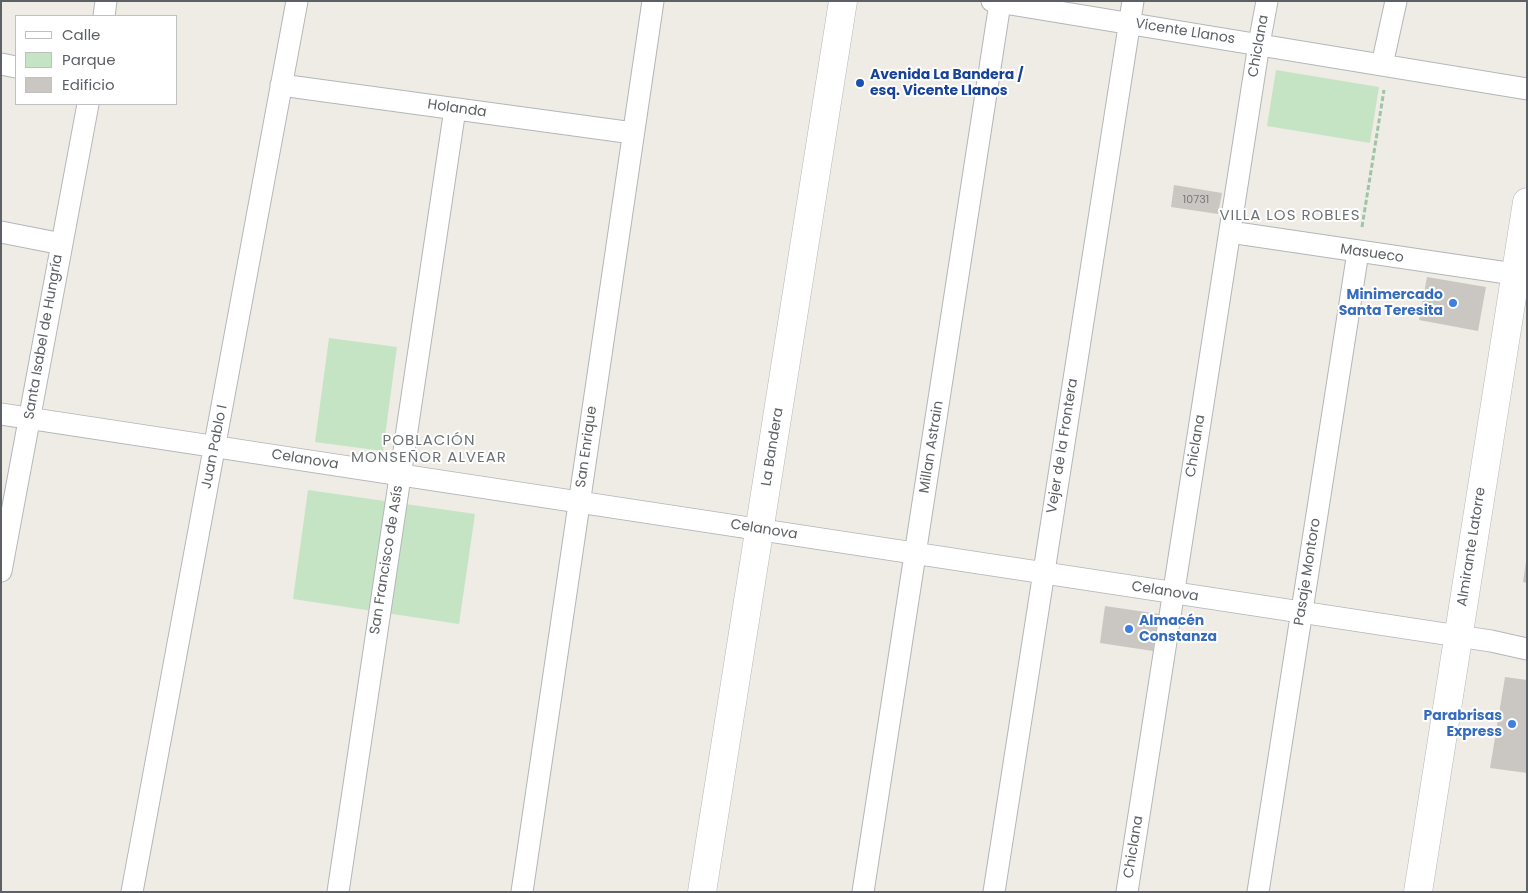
<!DOCTYPE html>
<html>
<head>
<meta charset="utf-8">
<style>
  body { margin:0 }
  #map { position:relative; width:1528px; height:893px; overflow:hidden; background:#eeece5; font-family:Poppins,sans-serif }
  canvas { display:block }
  .frame { position:absolute; inset:0; border:2px solid #5d6165; pointer-events:none }
  .legend { position:absolute; left:15px; top:15px; width:162px; height:90px; box-sizing:border-box; background:#fff; border:1px solid #bec0c1; margin:0; padding:6px 9px; list-style:none; font-size:15px; color:#5d6165 }
  .legend li { display:flex; align-items:center; gap:10px; height:25px }
  .legend b { width:25px; border:1px solid #bec0c1 }
</style>
</head>
<body>
<div id="map">
<canvas width="1528" height="893"></canvas>
<div class="frame"></div>
<ul class="legend">
<li><b style="height:6px;background:#fff"></b>Calle</li>
<li><b style="height:14px;background:#c5e4c4"></b>Parque</li>
<li><b style="height:14px;background:#cac7c2"></b>Edificio</li>
</ul>
</div>
<script>
const c = document.querySelector('canvas').getContext('2d');
c.lineJoin = 'round';
function fillPath(path, color) { c.fillStyle = color; c.fill(path, 'evenodd'); }
function strokePath(path, color, width, dash) { c.strokeStyle = color; c.lineWidth = width; c.lineCap = dash ? 'butt' : 'round'; c.setLineDash(dash || []); c.stroke(path); }
function write(font, color, halo, rows, align = 'center') {
  c.font = font + ' Poppins,sans-serif'; c.lineWidth = 4; c.setLineDash([]); c.textBaseline = 'middle'; c.strokeStyle = halo; c.fillStyle = color; for (const [text, x, y, turn = 0] of rows) {
    c.save(); c.translate(x, y); c.rotate((+turn || 0) * Math.PI / 180); c.textAlign = isNaN(turn) ? turn : align; if (halo) c.strokeText(text, 0, 0); c.fillText(text, 0, 0); c.restore();
  }
}
fillPath(new Path2D(`
  M 1276,70 L 1379,87 L 1370,143 L 1267,126 Z
  M 329,338 L 397,347 L 383,451 L 315,442 Z
  M 308,490 L 475,514 L 459,624 L 293,599 Z`), '#c5e4c4');
fillPath(new Path2D(`
  M 1174,185 L 1222,193 L 1218,214 L 1171,207 Z
  M 1427,277 L 1486,287 L 1478,331 L 1419,320 Z
  M 1526,562 L 1527,562 L 1527,583 L 1523,582 Z
  M 1105,606 L 1159,614 L 1153,651 L 1100,643 Z
  M 1505,677 L 1527,680 L 1527,773 L 1490,768 Z`), '#cac7c2');
const minor = new Path2D(`
  M 992,1 L 1527,89
  M 104,16 L 106,1
  M 1,64 L 16,67
  M 1382,65 L 1396,1
  M 281,85 L 633,133
  M 1,232 L 62,244
  M 1230,232 L 1514,274
  M 1,414 L 1491,641 L 1527,649
  M 1,571 L 88,104
  M 132,892 L 297,1
  M 338,892 L 455,109
  M 522,892 L 653,1
  M 863,892 L 1000,3
  M 994,892 L 1133,1
  M 1127,892 L 1259,44 L 1267,1
  M 1258,892 L 1358,252`);
const tertiary = new Path2D(`
  M 702,892 L 843,1
  M 1418,892 L 1527,202`);
strokePath(minor, '#b3b6b9', 23);
strokePath(tertiary, '#b3b6b9', 29);
strokePath(new Path2D(`
  M 1362,227 L 1384,90`), '#9ec4a7', 3, [5, 2.5]);
strokePath(minor, '#fff', 21);
strokePath(tertiary, '#fff', 28);
for (const [x, y, r, color] of [
  [860,83,5,"#1a4fb4"],
  [1453,303,5,"#3f7fe0"],
  [1129,629,5,"#3f7fe0"],
  [1512,724,5,"#3f7fe0"]
]) { const dot = new Path2D(); dot.arc(x, y, r, 0, 2 * Math.PI); c.fillStyle = color; c.fill(dot); strokePath(dot, '#fff', 2); }
write('11px', '#787a7c', null, [
  ["10731",1196,200]
]);
write('14px', '#5d6165', '#fff', [
  ["Vicente Llanos",1185,32,9],
  ["Chiclana",1259,46,-80],
  ["Holanda",457,109,8],
  ["Masueco",1372,254,8],
  ["Santa Isabel de Hungría",44,337,-80],
  ["Vejer de la Frontera",1063,446,-81],
  ["Chiclana",1196,446,-81],
  ["Juan Pablo I",215,447,-79],
  ["San Enrique",587,447,-82],
  ["La Bandera",773,447,-81],
  ["Millan Astrain",932,447,-81],
  ["Celanova",305,460,9],
  ["Celanova",764,530,9],
  ["Almirante Latorre",1472,547,-81],
  ["San Francisco de Asís",387,560,-81],
  ["Pasaje Montoro",1308,572,-81],
  ["Celanova",1165,592,9],
  ["Chiclana",1134,847,-81]
]);
write('bold 14px', '#164399', '#fff', [
  ["Avenida La Bandera /",870,75],
  ["esq. Vicente Llanos",870,91]
], 'left');
write('bold 14px', '#366cbe', '#fff', [
  ["Minimercado",1443,295],
  ["Santa Teresita",1443,311],
  ["Almacén",1139,621,"left"],
  ["Constanza",1139,637,"left"],
  ["Parabrisas",1502,716],
  ["Express",1502,732]
], 'right');
c.letterSpacing = '1px';
write('15px', '#6e7376', '#fff', [
  ["VILLA LOS ROBLES",1290,216],
  ["POBLACIÓN",429,441],
  ["MONSEÑOR ALVEAR",429,458]
]);
c.letterSpacing = '0px';
</script>
</body>
</html>
